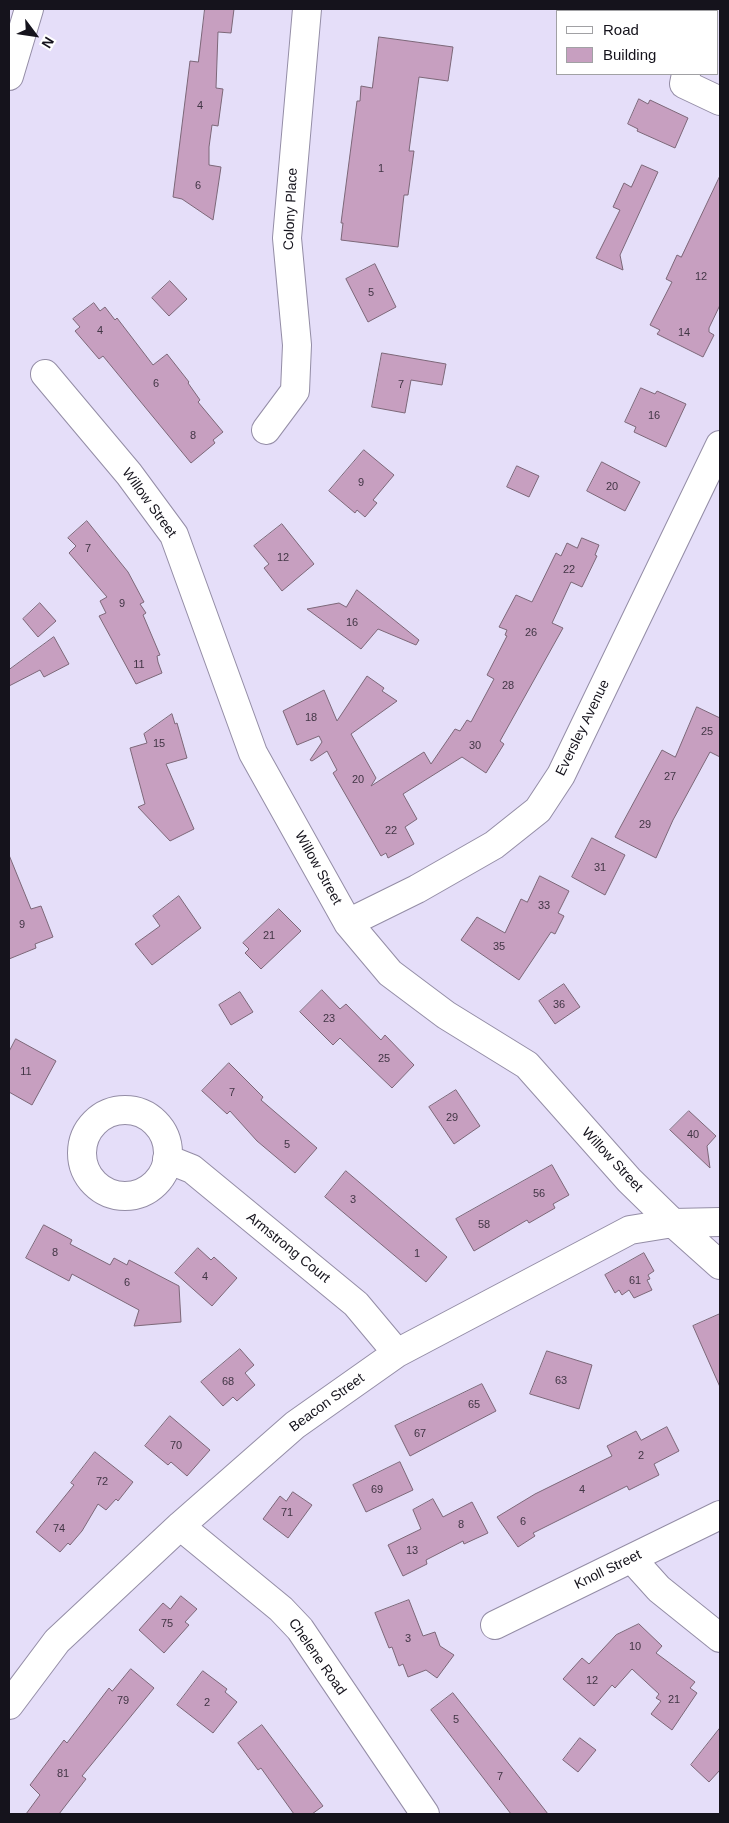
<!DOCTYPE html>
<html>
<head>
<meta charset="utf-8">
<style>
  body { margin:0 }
  #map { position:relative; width:729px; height:1823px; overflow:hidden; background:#e5def9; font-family:Helvetica,sans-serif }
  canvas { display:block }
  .frame { position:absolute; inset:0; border:10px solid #15131c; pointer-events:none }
  .legend { position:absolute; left:556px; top:10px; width:162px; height:65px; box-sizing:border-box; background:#fff; border:1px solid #a1a1a4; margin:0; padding:6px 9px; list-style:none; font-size:15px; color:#15131c }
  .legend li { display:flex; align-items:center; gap:10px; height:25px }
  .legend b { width:25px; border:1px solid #a1a1a4 }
  .north { position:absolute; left:10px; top:10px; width:50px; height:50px; -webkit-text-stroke:4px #fff; paint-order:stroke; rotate:121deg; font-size:14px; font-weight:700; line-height:20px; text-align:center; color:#15131c }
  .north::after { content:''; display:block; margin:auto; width:18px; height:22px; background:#15131c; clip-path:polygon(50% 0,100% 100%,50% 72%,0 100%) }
</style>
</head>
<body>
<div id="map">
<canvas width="729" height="1823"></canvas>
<div class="frame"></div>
<ul class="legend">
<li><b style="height:6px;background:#fff"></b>Road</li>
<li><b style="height:14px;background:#c79fc0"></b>Building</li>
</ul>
<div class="north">N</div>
</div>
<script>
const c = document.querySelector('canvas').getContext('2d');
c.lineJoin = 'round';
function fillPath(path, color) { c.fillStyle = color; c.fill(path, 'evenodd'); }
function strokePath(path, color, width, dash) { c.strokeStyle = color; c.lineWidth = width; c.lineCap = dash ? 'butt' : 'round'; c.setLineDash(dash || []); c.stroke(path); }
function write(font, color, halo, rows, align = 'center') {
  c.font = font + ' Helvetica,sans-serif'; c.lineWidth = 4.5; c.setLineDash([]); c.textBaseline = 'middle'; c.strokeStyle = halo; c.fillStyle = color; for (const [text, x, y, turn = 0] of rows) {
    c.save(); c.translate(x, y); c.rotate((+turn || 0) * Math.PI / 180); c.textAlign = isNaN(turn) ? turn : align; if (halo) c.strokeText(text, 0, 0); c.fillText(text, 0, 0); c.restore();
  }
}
const building = new Path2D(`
  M 205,9 L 234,9 L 231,33 L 218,32 L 216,88 L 223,89 L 218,126 L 212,125 L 209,147 L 209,165 L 221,167 L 213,220 L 182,199 L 173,197 L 190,61 L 198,62 Z
  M 379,37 L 453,47 L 448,81 L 419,77 L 409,151 L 414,151 L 408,195 L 404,195 L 398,247 L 341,240 L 343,223 L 341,223 L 357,101 L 360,101 L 361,86 L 372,88 Z
  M 639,99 L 648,104 L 650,100 L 688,118 L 675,148 L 637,131 L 638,129 L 628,124 Z
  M 642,165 L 658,172 L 620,255 L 623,270 L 596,258 L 620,210 L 613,207 L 624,183 L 631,187 Z
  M 720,176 L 720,305 L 709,328 L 709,332 L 714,335 L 703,357 L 657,334 L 660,330 L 650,325 L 672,282 L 666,279 L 677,255 L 681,257 Z
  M 375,264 L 396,307 L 368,322 L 346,279 Z
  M 170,281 L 187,299 L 169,316 L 152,298 Z
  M 94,303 L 100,311 L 105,307 L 115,320 L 117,318 L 153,365 L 167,354 L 189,382 L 188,383 L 200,400 L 198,402 L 223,432 L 213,440 L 215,443 L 191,463 L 103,356 L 99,359 L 75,331 L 80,327 L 73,319 Z
  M 382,353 L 446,364 L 442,385 L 411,380 L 405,413 L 372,407 Z
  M 641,388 L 655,394 L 657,391 L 686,404 L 666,447 L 634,432 L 636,427 L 625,422 Z
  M 364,450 L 394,475 L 373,500 L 377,503 L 365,517 L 357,510 L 355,513 L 329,491 Z
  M 602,462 L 640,482 L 625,511 L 587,491 Z
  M 517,466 L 539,476 L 529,497 L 507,487 Z
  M 87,521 L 128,572 L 144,602 L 140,604 L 146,613 L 143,615 L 160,655 L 157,656 L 158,662 L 162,673 L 136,684 L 99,616 L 106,613 L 100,601 L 107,597 L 69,553 L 76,546 L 68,538 Z
  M 282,524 L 314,564 L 282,591 L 264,568 L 269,564 L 254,546 Z
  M 582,538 L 599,545 L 595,555 L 597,556 L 582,587 L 571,582 L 552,623 L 563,628 L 500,741 L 504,744 L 486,773 L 462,757 L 403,794 L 417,819 L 405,827 L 414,844 L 388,858 L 386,853 L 381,856 L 333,773 L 337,770 L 327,751 L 312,761 L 310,760 L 322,742 L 319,736 L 297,745 L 283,711 L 324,690 L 337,721 L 367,676 L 384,688 L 382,691 L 397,701 L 351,734 L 376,778 L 371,786 L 424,752 L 431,764 L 455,729 L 460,731 L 467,720 L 471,722 L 494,679 L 487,675 L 507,636 L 505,635 L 507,630 L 499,627 L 516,595 L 532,602 L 556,553 L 561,556 L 567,543 L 577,548 Z
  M 357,590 L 419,640 L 416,645 L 378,629 L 361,649 L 307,609 L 339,603 L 346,607 Z
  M 40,603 L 56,621 L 38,637 L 23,619 Z
  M 54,637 L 69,664 L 44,677 L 40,670 L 9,686 L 9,670 Z
  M 697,707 L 720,718 L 720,757 L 710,752 L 673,820 L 656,858 L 615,837 L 662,750 L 675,757 Z
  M 172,714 L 175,724 L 177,723 L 187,758 L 166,764 L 194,829 L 170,841 L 138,807 L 145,804 L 130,748 L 147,743 L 144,734 Z
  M 592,838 L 625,855 L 605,895 L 572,877 Z
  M 9,855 L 31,909 L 41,906 L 53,937 L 35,944 L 36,948 L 9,959 Z
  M 540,876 L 569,891 L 558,913 L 564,916 L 555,934 L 551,932 L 519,980 L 461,940 L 477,917 L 505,933 L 521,899 L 527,902 Z
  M 179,896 L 201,928 L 152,965 L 135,944 L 160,926 L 153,916 Z
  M 279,909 L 301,931 L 261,969 L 245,953 L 249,949 L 243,943 Z
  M 564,984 L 580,1007 L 555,1024 L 539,1001 Z
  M 322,990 L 340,1009 L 346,1004 L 381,1040 L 385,1035 L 414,1065 L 392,1088 L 340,1038 L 333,1045 L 300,1012 Z
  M 240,992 L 253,1012 L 231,1025 L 219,1005 Z
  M 16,1039 L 56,1061 L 32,1105 L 9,1092 L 9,1052 Z
  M 229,1063 L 263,1097 L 261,1100 L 317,1148 L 295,1173 L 257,1141 L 230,1111 L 227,1114 L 202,1091 Z
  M 456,1090 L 480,1126 L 454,1144 L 429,1107 Z
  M 689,1111 L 716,1136 L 707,1146 L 710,1168 L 670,1130 Z
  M 552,1165 L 569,1195 L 553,1204 L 555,1208 L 529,1223 L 527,1220 L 474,1251 L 456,1219 Z
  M 346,1171 L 447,1257 L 426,1282 L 325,1197 Z
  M 44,1225 L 72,1240 L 70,1244 L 110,1265 L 114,1258 L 127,1265 L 129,1260 L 179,1286 L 181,1322 L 134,1326 L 139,1310 L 72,1274 L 69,1281 L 26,1258 Z
  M 198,1248 L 211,1260 L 214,1257 L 237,1278 L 212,1306 L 175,1273 Z
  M 644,1253 L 654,1271 L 648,1275 L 650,1279 L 647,1280 L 652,1290 L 634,1298 L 629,1290 L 622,1295 L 619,1290 L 615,1293 L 605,1275 Z
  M 720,1314 L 720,1387 L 693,1326 Z
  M 240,1349 L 254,1365 L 245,1373 L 255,1385 L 237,1401 L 233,1397 L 223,1406 L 201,1382 Z
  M 547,1351 L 592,1365 L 579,1409 L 530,1394 Z
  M 482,1384 L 496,1411 L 410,1456 L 395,1426 Z
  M 170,1416 L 210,1450 L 187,1476 L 171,1462 L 168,1465 L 145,1446 Z
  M 667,1427 L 679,1451 L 654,1464 L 659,1475 L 629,1490 L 627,1486 L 533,1533 L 535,1536 L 518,1547 L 497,1517 L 535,1494 L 612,1456 L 607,1446 L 636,1431 L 641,1440 Z
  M 95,1452 L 133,1482 L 118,1501 L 116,1499 L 106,1510 L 98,1504 L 82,1531 L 70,1545 L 68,1543 L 60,1552 L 36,1532 L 74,1485 L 71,1483 Z
  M 400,1462 L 413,1490 L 366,1512 L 353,1485 Z
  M 293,1492 L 312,1505 L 288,1538 L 263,1519 L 280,1496 L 286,1501 Z
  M 433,1499 L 443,1517 L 472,1502 L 488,1533 L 464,1544 L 463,1541 L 426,1560 L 427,1564 L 403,1576 L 388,1545 L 421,1529 L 413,1510 Z
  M 181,1596 L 197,1609 L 185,1622 L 189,1625 L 164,1653 L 139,1630 L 163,1603 L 170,1609 Z
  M 409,1600 L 423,1636 L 435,1632 L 440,1646 L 454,1655 L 437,1678 L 426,1670 L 408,1677 L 403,1664 L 399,1666 L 392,1647 L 389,1648 L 375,1613 Z
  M 639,1624 L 662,1646 L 656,1653 L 695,1682 L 690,1688 L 697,1693 L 672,1730 L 651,1714 L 661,1701 L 656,1698 L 659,1694 L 632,1669 L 615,1688 L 612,1685 L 594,1706 L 563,1679 L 582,1658 L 589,1664 L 616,1635 Z
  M 131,1669 L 154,1688 L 82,1776 L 86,1779 L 59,1814 L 26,1814 L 40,1795 L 30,1785 L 64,1740 L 67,1743 L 109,1688 L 112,1691 Z
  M 203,1671 L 227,1689 L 225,1692 L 237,1702 L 213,1733 L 177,1705 Z
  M 453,1693 L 498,1750 L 548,1814 L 511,1814 L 431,1710 Z
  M 262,1725 L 323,1806 L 312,1814 L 294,1814 L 261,1768 L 258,1770 L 238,1743 Z
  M 720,1728 L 720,1770 L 709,1782 L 691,1765 Z
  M 580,1738 L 596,1750 L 578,1772 L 563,1760 Z`);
fillPath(building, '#c79fc0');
strokePath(building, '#7c6778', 1);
const minor = new Path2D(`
  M 699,11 L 699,9
  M 686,74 L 684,84 L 720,101
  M 45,374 L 129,474 L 174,535 L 253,753 L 348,923 L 390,973 L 446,1015 L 527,1065 L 629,1180 L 673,1223 L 720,1265
  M 266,430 L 295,391 L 297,345 L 287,238 L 307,9
  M 348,923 L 417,889 L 494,845 L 538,810 L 561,775 L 720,445
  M82 1153a43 43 0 1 1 86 0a43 43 0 1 1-86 0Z
  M 167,1159 L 192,1169 L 356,1304 L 397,1353
  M 180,1526 L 281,1609 L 300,1629 L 425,1814
  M 632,1559 L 659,1589 L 720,1638
  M 495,1625 L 720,1515
  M 9,1705 L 57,1641 L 180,1526 L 295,1425 L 397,1353 L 630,1230 L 673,1223 L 720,1222`);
const highway = new Path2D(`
  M 9,76 L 29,9`);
strokePath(minor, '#948da6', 30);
strokePath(highway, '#948da6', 30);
strokePath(minor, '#fff', 28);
strokePath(highway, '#fff', 28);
write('11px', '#423645', null, [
  ["4",200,106],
  ["1",381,169],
  ["6",198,186],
  ["12",701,277],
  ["5",371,293],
  ["4",100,331],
  ["14",684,333],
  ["6",156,384],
  ["7",401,385],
  ["16",654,416],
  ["8",193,436],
  ["9",361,483],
  ["20",612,487],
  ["7",88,549],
  ["12",283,558],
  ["22",569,570],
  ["9",122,604],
  ["16",352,623],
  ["26",531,633],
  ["11",139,665],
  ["28",508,686],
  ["18",311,718],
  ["25",707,732],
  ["15",159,744],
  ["30",475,746],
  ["27",670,777],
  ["20",358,780],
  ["29",645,825],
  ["22",391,831],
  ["31",600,868],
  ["33",544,906],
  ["9",22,925],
  ["21",269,936],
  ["35",499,947],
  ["36",559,1005],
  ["23",329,1019],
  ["25",384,1059],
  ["11",26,1072],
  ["7",232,1093],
  ["29",452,1118],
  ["40",693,1135],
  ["5",287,1145],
  ["56",539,1194],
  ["3",353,1200],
  ["58",484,1225],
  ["8",55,1253],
  ["1",417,1254],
  ["4",205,1277],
  ["61",635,1281],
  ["6",127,1283],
  ["63",561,1381],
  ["68",228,1382],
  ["65",474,1405],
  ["67",420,1434],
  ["70",176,1446],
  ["2",641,1456],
  ["72",102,1482],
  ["69",377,1490],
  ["4",582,1490],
  ["71",287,1513],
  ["6",523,1522],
  ["8",461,1525],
  ["74",59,1529],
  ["13",412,1551],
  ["75",167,1624],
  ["3",408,1639],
  ["10",635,1647],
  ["12",592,1681],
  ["21",674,1700],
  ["79",123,1701],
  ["2",207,1703],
  ["5",456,1720],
  ["81",63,1774],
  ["7",500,1777]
]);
write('14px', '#15131c', '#fff', [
  ["Colony Place",291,209,-87],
  ["Willow Street",149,503,54],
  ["Eversley Avenue",583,728,-64],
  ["Willow Street",318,868,61],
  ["Willow Street",612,1160,47],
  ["Armstrong Court",288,1248,39],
  ["Beacon Street",327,1403,-36],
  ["Knoll Street",608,1570,-26],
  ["Chelene Road",317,1657,55]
]);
</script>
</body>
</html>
